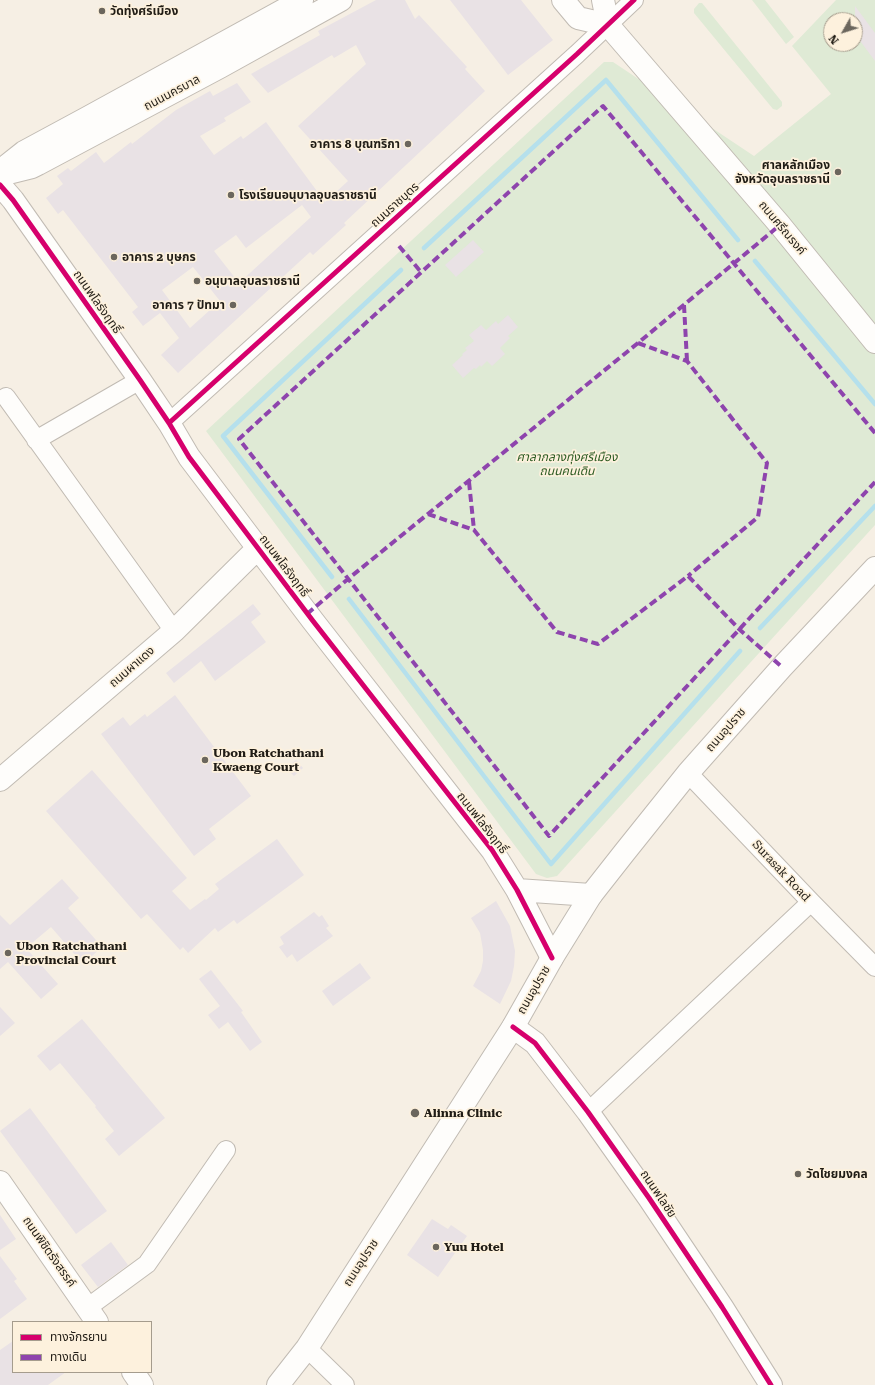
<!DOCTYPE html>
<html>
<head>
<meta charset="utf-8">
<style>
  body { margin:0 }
  #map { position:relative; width:875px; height:1385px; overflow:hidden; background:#f6efe4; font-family:"Roboto Serif","Noto Sans Thai",serif }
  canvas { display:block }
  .legend { position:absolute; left:12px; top:1321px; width:140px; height:52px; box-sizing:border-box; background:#fdf1dd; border:1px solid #a59c8d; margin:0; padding:5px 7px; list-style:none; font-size:12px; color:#201c15 }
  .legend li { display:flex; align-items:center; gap:8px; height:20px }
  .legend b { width:20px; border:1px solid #a59c8d }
  .north { position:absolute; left:823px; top:12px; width:40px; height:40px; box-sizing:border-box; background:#fdf1dd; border:1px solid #a59c8d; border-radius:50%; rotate:231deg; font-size:11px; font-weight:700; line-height:16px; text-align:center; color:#201c15 }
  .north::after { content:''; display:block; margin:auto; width:14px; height:18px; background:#6b665d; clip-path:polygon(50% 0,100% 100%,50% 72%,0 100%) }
</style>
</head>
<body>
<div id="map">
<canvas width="875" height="1385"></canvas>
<ul class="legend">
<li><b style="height:5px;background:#d6006c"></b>ทางจักรยาน</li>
<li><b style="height:5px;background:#8e44ad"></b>ทางเดิน</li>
</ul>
<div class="north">N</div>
</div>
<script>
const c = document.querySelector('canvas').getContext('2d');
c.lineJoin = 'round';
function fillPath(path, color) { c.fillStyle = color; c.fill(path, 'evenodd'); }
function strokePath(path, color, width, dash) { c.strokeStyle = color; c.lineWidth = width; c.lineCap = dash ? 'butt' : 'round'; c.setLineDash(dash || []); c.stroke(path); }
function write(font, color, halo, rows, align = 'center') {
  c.font = font + ' "Roboto Serif","Noto Sans Thai",serif'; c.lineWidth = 3.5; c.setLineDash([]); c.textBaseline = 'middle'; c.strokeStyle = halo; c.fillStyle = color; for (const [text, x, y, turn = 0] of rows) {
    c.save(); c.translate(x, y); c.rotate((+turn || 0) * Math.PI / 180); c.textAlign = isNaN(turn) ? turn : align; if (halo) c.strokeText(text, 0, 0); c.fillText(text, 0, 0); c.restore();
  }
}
fillPath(new Path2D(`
  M 752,0 L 765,0 L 794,37 L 786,44 Z
  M 836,0 L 875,0 L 875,525 L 557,876 L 547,878 L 536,874 L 206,431 L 604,62 L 613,62 L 754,156 L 831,94 L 792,46 ZM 831,20 L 855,20 L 855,44 L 831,44 Z
  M 699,3 L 702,3 L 782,102 L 782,106 L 777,110 L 773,109 L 694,13 L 694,9 Z`), '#dfead5');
strokePath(new Path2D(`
  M 424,248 L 606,80 L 738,240
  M 755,261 L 875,404
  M 332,577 L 223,436 L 401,270
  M 349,599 L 551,864 L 740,651
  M 760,628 L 875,506`), '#b5e0ec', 4.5);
fillPath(new Path2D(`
  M 376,0 L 405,0 L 415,19 L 419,15 L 467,67 L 465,69 L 485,91 L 344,223 L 346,225 L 313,255 L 310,252 L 178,373 L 161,355 L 179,338 L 160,313 L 143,326 L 132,312 L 138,307 L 63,210 L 58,214 L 46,198 L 63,184 L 57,176 L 68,168 L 71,171 L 96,152 L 104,163 L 131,142 L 132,144 L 176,110 L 210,91 L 213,96 L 237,83 L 251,102 L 224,118 L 226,121 L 200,136 L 214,155 L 241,136 L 243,139 L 266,122 L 325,202 L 348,181 L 298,126 L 366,64 L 356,45 L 334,58 L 332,55 L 268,93 L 251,74 L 320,35 L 318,31 ZM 302,205 L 311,217 L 239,283 L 214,251 L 236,235 L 246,248 ZM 193,267 L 220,301 L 190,328 L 162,290 Z
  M 450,0 L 521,0 L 553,40 L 508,75 Z
  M 855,6 L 875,33 L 875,61 L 855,34 Z
  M 473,240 L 484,252 L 456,277 L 445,265 Z
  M 508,315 L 518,327 L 508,336 L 510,338 L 500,348 L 505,354 L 492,366 L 487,361 L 481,367 L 480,365 L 476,369 L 474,368 L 463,378 L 452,365 L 463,355 L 462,354 L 467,350 L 465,348 L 474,341 L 469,335 L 481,325 L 486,330 L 496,321 L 498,324 Z
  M 253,604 L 261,614 L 251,622 L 266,642 L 215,681 L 201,661 L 174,683 L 166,673 Z
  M 175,695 L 251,796 L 209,829 L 216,839 L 194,856 L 101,734 L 123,717 L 130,726 L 145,714 L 147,717 Z
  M 296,760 L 303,768 L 294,776 L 286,768 Z
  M 92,770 L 187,878 L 172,891 L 190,910 L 205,899 L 206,900 L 219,889 L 215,884 L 277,839 L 304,875 L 237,924 L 234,920 L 218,932 L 215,928 L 188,953 L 183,947 L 180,950 L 147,914 L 141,919 L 46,811 Z
  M 62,879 L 79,898 L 68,908 L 102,947 L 83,964 L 51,927 L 26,948 L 58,984 L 41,999 L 8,962 L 0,969 L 0,915 L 10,925 Z
  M 496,901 L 510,926 L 515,951 L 514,966 L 511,981 L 500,1004 L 473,986 L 481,971 L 483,961 L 483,950 L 480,933 L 471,918 Z
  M 314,912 L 319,917 L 322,915 L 329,926 L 326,928 L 333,936 L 297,962 L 292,954 L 287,958 L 279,947 L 284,944 L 280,937 Z
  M 360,963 L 371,978 L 333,1006 L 322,991 Z
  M 211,970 L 243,1011 L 241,1012 L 262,1042 L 250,1051 L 228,1022 L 219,1029 L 208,1015 L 220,1006 L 199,979 Z
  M 0,1007 L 15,1023 L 0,1036 Z
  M 82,1019 L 165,1118 L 119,1156 L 105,1139 L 114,1131 L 95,1107 L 96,1106 L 60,1063 L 50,1071 L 37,1056 Z
  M 30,1108 L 107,1211 L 76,1234 L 0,1131 Z
  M 0,1215 L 16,1239 L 0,1250 Z
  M 432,1219 L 448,1229 L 451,1225 L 467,1236 L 438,1277 L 407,1255 Z
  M 111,1242 L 128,1265 L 98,1287 L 81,1265 Z
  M 0,1256 L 17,1279 L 14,1281 L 27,1299 L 0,1319 Z
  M 13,1341 L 13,1372 L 66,1372 L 48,1385 L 0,1385 L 0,1350 Z`), '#e9e2e5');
const minor = new Path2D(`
  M 6,397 L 174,631
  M 169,423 L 577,54 L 634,0
  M 36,440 L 140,380
  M 688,773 L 811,902 L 875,967
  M 588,1112 L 811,902
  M 87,1308 L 147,1264 L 226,1150
  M 307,1348 L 345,1385`);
const tertiary = new Path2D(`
  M 0,171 L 24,152 L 87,118 L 302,0
  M 0,175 L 32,167 L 38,164 L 220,67 L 341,0
  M 0,185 L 13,200 L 140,380 L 169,423 L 189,457 L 313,621 L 492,850 L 517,890 L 552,958
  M 0,780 L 174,631 L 258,548
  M 517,890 L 591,895
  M 513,1027 L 535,1043 L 588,1112 L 649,1198 L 722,1307 L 771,1385
  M 0,1182 L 97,1322
  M 133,1372 L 142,1385`);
const secondary = new Path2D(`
  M 563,0 L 578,18 L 608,25
  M 603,0 L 608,25 L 780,225 L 875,342`);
const primary = new Path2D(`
  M 278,1385 L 307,1348 L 513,1027 L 552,958 L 591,895 L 624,853 L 688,773 L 782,667 L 875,568`);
strokePath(minor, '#c1bbb3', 20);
strokePath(tertiary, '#c1bbb3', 24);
strokePath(secondary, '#c1bbb3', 24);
strokePath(primary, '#c1bbb3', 24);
strokePath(minor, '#fefdfb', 18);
strokePath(tertiary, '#fefdfb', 22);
strokePath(secondary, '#fefdfb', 22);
strokePath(primary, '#fefdfb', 22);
strokePath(new Path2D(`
  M 399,246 L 421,272
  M 684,305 L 687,361
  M 638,343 L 687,361 L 767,463 L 758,517 L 688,576
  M 875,433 L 603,106 L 239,439 L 549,836 L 875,482
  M 469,482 L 474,530
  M 428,514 L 474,530 L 557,632 L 598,644 L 688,576 L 739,629 L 782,667
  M 307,614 L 348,579 L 638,343 L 780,225`), '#8e44ad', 4, [8, 4]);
strokePath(new Path2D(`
  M 0,185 L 13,200 L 140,380 L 169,423 L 189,457 L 313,621 L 492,850 L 517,890 L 552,958
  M 169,423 L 577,54 L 634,0
  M 513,1027 L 535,1043 L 588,1112 L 649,1198 L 722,1307 L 771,1385`), '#d6006c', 5);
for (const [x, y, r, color] of [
  [102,11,4,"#6b665d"],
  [408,144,4,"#6b665d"],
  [838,172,4,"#6b665d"],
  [231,195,4,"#6b665d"],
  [114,257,4,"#6b665d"],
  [197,281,4,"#6b665d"],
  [233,305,4,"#6b665d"],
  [205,760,4,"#6b665d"],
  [8,953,4,"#6b665d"],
  [415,1113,5,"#6b665d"],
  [798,1174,4,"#6b665d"],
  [436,1247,4,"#6b665d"]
]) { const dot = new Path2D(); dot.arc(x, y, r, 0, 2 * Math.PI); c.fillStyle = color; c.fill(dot); strokePath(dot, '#fdf1dd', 1.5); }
write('bold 12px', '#201c15', '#fdf1dd', [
  ["วัดทุ่งศรีเมือง",110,11],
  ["อาคาร 8 บุณฑริกา",400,144,"right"],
  ["ศาลหลักเมือง",830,165,"right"],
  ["จังหวัดอุบลราชธานี",830,179,"right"],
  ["โรงเรียนอนุบาลอุบลราชธานี",239,195],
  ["อาคาร 2 บุษกร",122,257],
  ["อนุบาลอุบลราชธานี",205,281],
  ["อาคาร 7 ปัทมา",225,305,"right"],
  ["Ubon Ratchathani",213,753],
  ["Kwaeng Court",213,767],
  ["Ubon Ratchathani",16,946],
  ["Provincial Court",16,960],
  ["Alinna Clinic",424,1113],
  ["วัดไชยมงคล",806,1174],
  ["Yuu Hotel",444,1247]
], 'left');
write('12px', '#201c15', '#fdf1dd', [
  ["ถนนนครบาล",172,93,-28],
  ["ถนนราชบุตร",395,205,-42],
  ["ถนนศรีณรงค์",782,228,50],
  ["ถนนพโลรังฤทธิ์",97,302,55],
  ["ถนนพโลรังฤทธิ์",284,566,53],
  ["ถนนผาแดง",132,667,-41],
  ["ถนนอุปราช",726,730,-49],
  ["ถนนพโลรังฤทธิ์",482,823,52],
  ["Surasak Road",781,871,47],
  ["ถนนอุปราช",534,990,-60],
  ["ถนนพโลชัย",658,1194,56],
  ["ถนนพิชิตรังสรรค์",49,1252,55],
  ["ถนนอุปราช",361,1263,-57]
]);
write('italic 12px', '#2d5c23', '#fdf1dd', [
  ["ศาลากลางทุ่งศรีเมือง",567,457],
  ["ถนนคนเดิน",567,471]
]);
</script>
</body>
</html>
